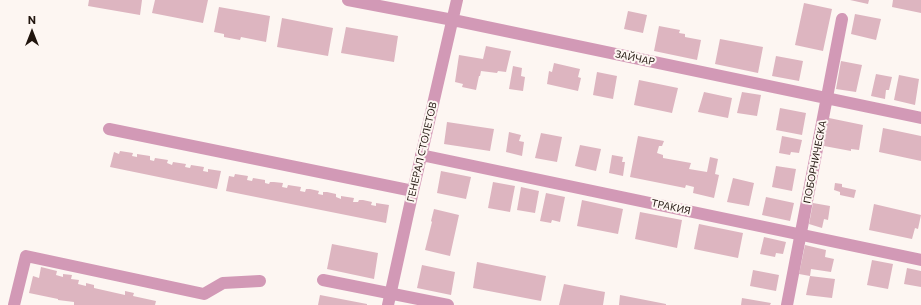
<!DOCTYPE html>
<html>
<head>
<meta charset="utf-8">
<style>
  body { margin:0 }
  #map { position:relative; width:921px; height:305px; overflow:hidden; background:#fdf6f2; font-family:Commissioner,sans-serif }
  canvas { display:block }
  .north { position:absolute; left:12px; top:12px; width:40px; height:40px; -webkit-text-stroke:3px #fdf6f2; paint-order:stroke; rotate:0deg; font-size:11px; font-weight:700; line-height:16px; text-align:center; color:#21150e }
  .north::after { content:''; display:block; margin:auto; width:14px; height:18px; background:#21150e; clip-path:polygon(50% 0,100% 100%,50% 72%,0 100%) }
</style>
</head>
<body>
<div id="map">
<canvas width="921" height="305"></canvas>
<div class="north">N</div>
</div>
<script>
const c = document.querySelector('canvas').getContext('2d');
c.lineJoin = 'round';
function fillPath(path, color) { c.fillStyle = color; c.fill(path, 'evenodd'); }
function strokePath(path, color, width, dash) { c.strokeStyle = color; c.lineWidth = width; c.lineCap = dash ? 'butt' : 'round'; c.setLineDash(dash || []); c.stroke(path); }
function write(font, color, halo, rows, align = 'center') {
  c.font = font + ' Commissioner,sans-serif'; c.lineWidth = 4; c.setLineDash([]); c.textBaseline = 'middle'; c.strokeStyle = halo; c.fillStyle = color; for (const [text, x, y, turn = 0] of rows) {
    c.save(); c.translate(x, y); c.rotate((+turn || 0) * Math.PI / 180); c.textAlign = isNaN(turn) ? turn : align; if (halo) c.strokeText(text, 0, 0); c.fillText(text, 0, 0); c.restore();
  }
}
fillPath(new Path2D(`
  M 89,0 L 142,0 L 140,15 L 88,6 Z
  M 155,0 L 208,0 L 203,23 L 152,13 Z
  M 850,0 L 869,0 L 868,4 Z
  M 893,0 L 921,0 L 921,13 L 892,7 Z
  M 804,3 L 832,9 L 823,51 L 795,45 Z
  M 219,7 L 270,16 L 266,42 L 241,37 L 240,40 L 224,37 L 224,34 L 214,32 Z
  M 628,11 L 647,15 L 643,33 L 624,29 Z
  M 855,14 L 881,19 L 876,40 L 851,34 Z
  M 282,18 L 333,28 L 328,56 L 277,47 Z
  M 659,26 L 680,30 L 679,33 L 685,34 L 685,37 L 701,40 L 697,60 L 654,51 Z
  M 346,27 L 398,36 L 394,62 L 341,53 Z
  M 720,39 L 763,47 L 758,73 L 715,64 Z
  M 486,46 L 511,51 L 506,72 L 498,71 L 497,73 L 481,71 L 480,76 L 479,76 L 476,90 L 462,87 L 463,84 L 455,82 L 459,55 L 483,59 Z
  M 776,56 L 803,61 L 799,81 L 772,76 Z
  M 841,61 L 862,65 L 856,92 L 836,89 Z
  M 554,63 L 580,69 L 578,77 L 581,78 L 578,91 L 547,84 L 549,71 L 552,72 Z
  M 513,66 L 522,68 L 521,76 L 525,77 L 523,91 L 509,89 Z
  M 597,72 L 617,76 L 613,99 L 593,95 Z
  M 876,74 L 892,77 L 889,90 L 886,90 L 885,99 L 871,96 Z
  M 899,75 L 919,79 L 915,105 L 894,100 Z
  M 639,80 L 678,88 L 672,113 L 634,105 Z
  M 704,92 L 732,98 L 728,118 L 698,112 Z
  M 742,92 L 761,95 L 757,116 L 737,113 Z
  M 780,108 L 806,113 L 802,135 L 776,130 Z
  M 829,118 L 863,125 L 859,150 L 851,149 L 851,151 L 824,146 Z
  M 447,122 L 494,129 L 490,151 L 444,144 Z
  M 883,128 L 921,136 L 921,161 L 879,152 Z
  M 509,132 L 521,135 L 519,141 L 524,142 L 522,156 L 506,152 Z
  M 541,133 L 562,137 L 557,162 L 535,158 Z
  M 638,136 L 664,141 L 662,146 L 659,146 L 657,153 L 663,155 L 663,158 L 691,163 L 689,169 L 707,172 L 710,157 L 718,159 L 715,174 L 719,175 L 714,198 L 693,193 L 694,187 L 686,185 L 685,188 L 630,177 Z
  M 782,136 L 802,140 L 799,153 L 791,152 L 790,155 L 779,153 Z
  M 580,145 L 601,149 L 596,171 L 575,166 Z
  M 120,151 L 133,153 L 132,156 L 137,157 L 137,154 L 150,156 L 150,160 L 154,161 L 155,158 L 168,160 L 167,163 L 172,165 L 173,162 L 186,164 L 185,167 L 190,168 L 191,165 L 204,167 L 203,171 L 208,172 L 208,169 L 221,171 L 217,189 L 110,167 L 114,152 L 119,154 Z
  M 612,155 L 623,157 L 622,162 L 625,162 L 623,176 L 609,173 Z
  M 776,166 L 796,169 L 792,191 L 772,187 Z
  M 441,171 L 471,177 L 466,199 L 437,193 Z
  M 235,174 L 248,176 L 247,180 L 252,181 L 253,178 L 265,180 L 265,183 L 269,184 L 270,182 L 274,182 L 283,183 L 282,187 L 287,188 L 288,185 L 301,187 L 300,191 L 305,192 L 306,189 L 310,189 L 319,191 L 318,194 L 323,195 L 323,192 L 327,192 L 336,194 L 336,197 L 341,199 L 341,196 L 354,198 L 353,202 L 358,202 L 359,200 L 363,200 L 372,202 L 371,205 L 376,206 L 376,203 L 389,205 L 386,223 L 226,191 L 229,176 L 234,177 Z
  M 733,178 L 754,183 L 749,206 L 727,202 Z
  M 493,182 L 515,186 L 510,212 L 488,208 Z
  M 835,183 L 842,184 L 842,187 L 856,190 L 854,198 L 840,195 L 840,192 L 834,190 Z
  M 521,187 L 539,191 L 535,213 L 517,210 Z
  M 546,193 L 565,197 L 560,222 L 552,220 L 551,223 L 540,221 Z
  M 766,197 L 794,203 L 790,221 L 762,215 Z
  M 582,200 L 623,209 L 618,234 L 577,226 Z
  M 813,203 L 830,206 L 828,220 L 824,219 L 822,228 L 809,224 Z
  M 874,204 L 921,215 L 918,229 L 915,228 L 912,239 L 869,230 Z
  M 434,209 L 459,215 L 450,256 L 425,250 L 432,222 L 431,221 Z
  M 640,212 L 682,220 L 677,248 L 635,239 Z
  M 699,224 L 743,233 L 738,258 L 694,249 Z
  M 764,237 L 786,242 L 783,254 L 776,253 L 775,257 L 760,254 Z
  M 332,244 L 378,253 L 374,279 L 327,269 Z
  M 805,245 L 826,250 L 825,257 L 834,259 L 831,272 L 811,269 L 810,276 L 835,279 L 832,298 L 806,295 L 810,276 L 799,274 Z
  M 872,260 L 893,264 L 888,289 L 867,285 Z
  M 477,262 L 546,276 L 541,301 L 473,288 Z
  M 422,265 L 455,272 L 451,295 L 417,288 Z
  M 41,267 L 57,271 L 56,275 L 63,277 L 63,274 L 72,275 L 71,279 L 79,280 L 78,284 L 86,286 L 86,283 L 94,285 L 94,288 L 125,295 L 125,291 L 134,293 L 133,296 L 156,301 L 155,305 L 74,305 L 74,302 L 58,300 L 58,299 L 29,293 L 33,276 L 39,278 Z
  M 907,268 L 921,271 L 921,287 L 904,284 Z
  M 753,270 L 779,275 L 776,291 L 750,286 Z
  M 564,284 L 605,292 L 603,305 L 559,305 Z
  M 320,295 L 367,304 L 367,305 L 318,305 Z
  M 620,295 L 666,304 L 666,305 L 619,305 Z
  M 742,298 L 771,303 L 770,305 L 741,305 Z`), '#ddb5c0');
strokePath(new Path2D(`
  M 348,0 L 453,20 L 921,118
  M 109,129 L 413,191
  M 421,155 L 921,260
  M 323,280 L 448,305
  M 14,305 L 26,256 L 204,294 L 223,283 L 260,281
  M 388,305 L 413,191 L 457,0
  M 787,305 L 842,19`), '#d299b6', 12);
write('10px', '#21150e', '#fdf6f2', [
  ["ЗАЙЧАР",635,58,12],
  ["ГЕНЕРАЛ СТОЛЕТОВ",422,152,-77],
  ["ПОБОРНИЧЕСКА",815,162,-79],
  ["ТРАКИЯ",671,207,12]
]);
</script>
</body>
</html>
